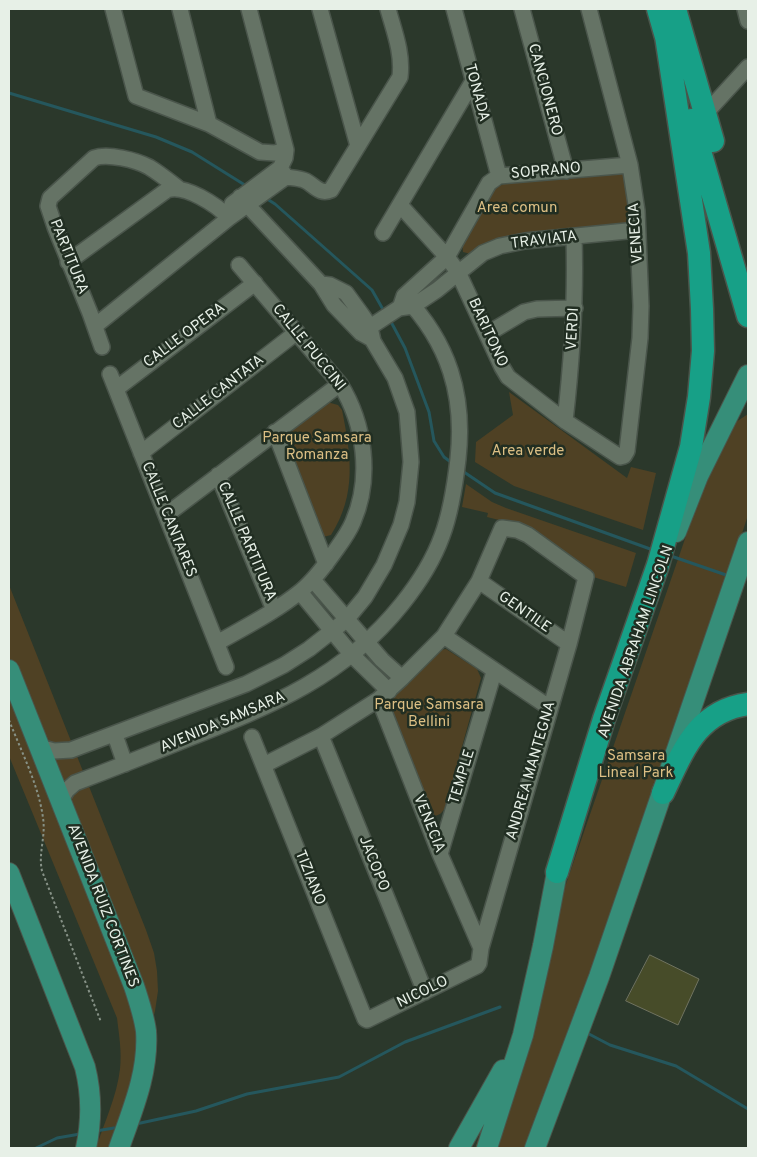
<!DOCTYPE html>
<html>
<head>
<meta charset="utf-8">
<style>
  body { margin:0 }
  #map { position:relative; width:757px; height:1157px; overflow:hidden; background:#2b382b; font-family:Overpass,sans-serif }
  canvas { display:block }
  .frame { position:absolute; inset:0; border:10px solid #e7f0e7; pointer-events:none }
</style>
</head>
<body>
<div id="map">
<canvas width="757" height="1157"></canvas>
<div class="frame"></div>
</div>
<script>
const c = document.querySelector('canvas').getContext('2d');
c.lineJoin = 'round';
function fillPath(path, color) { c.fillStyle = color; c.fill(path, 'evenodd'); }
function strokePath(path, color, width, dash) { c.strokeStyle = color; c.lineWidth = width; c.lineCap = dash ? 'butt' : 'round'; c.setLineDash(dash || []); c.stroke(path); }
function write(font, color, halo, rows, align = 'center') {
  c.font = font + ' Overpass,sans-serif'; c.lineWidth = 5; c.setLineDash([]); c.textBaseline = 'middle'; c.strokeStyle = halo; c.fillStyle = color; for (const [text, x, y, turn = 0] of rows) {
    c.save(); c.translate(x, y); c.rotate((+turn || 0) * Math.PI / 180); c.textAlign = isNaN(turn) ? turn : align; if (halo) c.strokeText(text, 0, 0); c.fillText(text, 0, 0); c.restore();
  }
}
fillPath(new Path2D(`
  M 624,172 L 630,225 L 471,254 L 463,252 L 462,242 L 493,189 L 508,182 Z
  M 509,392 L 627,478 L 631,467 L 656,473 L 643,530 L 514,486 L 475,462 L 476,442 L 513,415 Z
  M 327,402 L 338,405 L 342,410 C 351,455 357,494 331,535 L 323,537 L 282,436 Z
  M 748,414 L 748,515 L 666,767 L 529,1148 L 475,1148 L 707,475 L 736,422 Z
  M 466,484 L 492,502 L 506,508 L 636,553 L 626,587 L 590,576 L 511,523 L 487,517 L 488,513 L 462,507 Z
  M 9,585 L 146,930 L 154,953 L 157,971 L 158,991 L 155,1011 L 143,1060 L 112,1148 L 96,1148 C 104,1123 117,1096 120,1069 C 122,1052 119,1035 117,1018 L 9,756 Z
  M 446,649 L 477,669 L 481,678 L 445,808 C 442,813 439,816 432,816 L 385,703 L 439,650 Z`), '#4f4124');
strokePath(new Path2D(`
  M 9,93 L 156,137 L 192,152 L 248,187
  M 264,197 L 275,204 L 372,290 L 385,313
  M 390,320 L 405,348 L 429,412 L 434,441 L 444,457 L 452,463
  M 461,470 L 495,493 L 653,550
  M 668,555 L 729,576
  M 589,1034 L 610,1045 L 676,1066 L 748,1109
  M 136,1124 L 196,1111 L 247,1094 L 339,1077 L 405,1042 L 500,1007
  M 96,1131 L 120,1127
  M 36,1148 L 57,1138 L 80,1134`), '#25575d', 3);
const building = new Path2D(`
  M 650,955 L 699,979 L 678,1025 L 626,1001 Z`);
fillPath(building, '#474c29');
strokePath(building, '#707360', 1);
const minor = new Path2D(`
  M 113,9 L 136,96 L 209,124 L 260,152 L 275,153 L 286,150
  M 180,9 L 209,124
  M 249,9 L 286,150 L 285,158 L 280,168 L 286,177 C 293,178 300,178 306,181 C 315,186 320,195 331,190 L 400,77 C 403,53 394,31 388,9
  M 320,9 L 358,146
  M 454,9 L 499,176
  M 522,9 L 566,171
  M 745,9 L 748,21
  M 705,114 L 748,67
  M 240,197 L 321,284 L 334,305 L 361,333 L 370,338
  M 232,204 L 280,168
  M 400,205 L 447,257 L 458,272 L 502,367 L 508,377 L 565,421 L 620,457 L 624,456 L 627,451 L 640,338 L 641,306 L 637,211 L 630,165 L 589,9
  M 383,233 L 473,81
  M 68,262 L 167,190 C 185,184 217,205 229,218
  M 401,305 L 404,296 L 447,257 L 489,183 L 499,176 L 630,165
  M 95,326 L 229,218 L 286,177
  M 361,333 L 399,308 L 413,306 L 437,290 L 483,253 L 500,246 L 525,241 L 637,230
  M 487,334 L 524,312 L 537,309 L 575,308
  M 102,347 L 90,313 L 55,227 L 48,206 L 50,198 L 94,158 C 108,153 136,160 149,167 C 159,173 169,181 178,188
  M 110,374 L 226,667
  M 116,389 L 255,283
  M 565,421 C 572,360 576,299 574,237
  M 275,432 L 326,564
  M 141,453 L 297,332
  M 218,475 L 274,610
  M 166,515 L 340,384
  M 313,580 L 382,660 L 402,678
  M 479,581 L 569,644
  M 300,592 L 352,655 L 389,691
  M 444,636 L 550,708
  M 217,643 C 245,627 275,612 301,591 C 313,581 323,568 333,554 C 340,544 348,534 353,522 C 372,478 365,424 340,384 L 239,265
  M 379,699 L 440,854 L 481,948
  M 115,735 L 125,764
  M 321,736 L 425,992
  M 252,737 L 365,1019 L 367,1020 L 477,966 L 479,963 L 481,948 L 569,644 L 586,577 L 528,535 L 517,530 L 502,528 L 479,581 L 444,636 L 402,678 L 379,699 L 321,736 L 264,765
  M 39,747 L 54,751 L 71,750 L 246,684 L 284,665 L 309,649 L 346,620 L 365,597 L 384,565 L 401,525 L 407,502 L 411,462 L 407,412 L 395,378 L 373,341 L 370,327 L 362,315 L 346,293 L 330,285 L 321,284
  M 61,800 L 67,790 L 75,783 C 112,769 150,754 187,739 C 271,706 344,677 402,604 C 418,584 433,561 442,536 C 451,512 455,485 458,459 C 465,395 449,343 404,296
  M 440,854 L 494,672`);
const major = new Path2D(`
  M 676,532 L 698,476 L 748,375
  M 9,670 L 134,986 C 139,1001 144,1016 146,1031 C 149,1072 132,1111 119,1148
  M 9,873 L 85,1067 C 92,1095 92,1120 86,1148
  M 459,1148 L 503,1070
  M 487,1148 L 523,1035 L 543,946 L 557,872 L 562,857
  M 535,1148 L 599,977 L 748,542`);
const highway = new Path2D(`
  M 658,9 L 670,51
  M 675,9 L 713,141
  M 691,120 L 748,316
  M 663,793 C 683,751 697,711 748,704
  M 557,872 L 604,719 L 658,565 L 691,447 L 699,397 L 703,351 L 702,309 L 699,253 L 666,36`);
strokePath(minor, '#4a554b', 18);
strokePath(major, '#4a554b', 22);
strokePath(highway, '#4a554b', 25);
strokePath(new Path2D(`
  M 9,720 C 21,751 39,786 43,818 C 46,837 38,853 42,871 L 101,1022`), '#879287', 2, [2.5, 2.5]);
strokePath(minor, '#657365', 15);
strokePath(major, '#368e79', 20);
strokePath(highway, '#17a087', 22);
write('15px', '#e7f0e7', '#212e22', [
  ["CANCIONERO",544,90,75],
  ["TONADA",476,93,75],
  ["SOPRANO",546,172,-5],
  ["VENECIA",637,233,-94],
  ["TRAVIATA",544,241,-7],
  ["PARTITURA",68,257,68],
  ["VERDI",574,329,-87],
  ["BARITONO",487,333,65],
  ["CALLE OPERA",185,336,-37],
  ["CALLE PUCCINI",308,348,51],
  ["CALLE CANTATA",219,393,-38],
  ["CALLE CANTARES",168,520,68],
  ["CALLE PARTITURA",246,542,67],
  ["GENTILE",524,613,35],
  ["AVENIDA ABRAHAM LINCOLN",637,642,-71],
  ["AVENIDA SAMSARA",223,723,-23],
  ["ANDREA MANTEGNA",532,771,-74],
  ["TEMPLE",463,777,-73],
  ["VENECIA",428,824,68],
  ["JACOPO",373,864,68],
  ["TIZIANO",309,878,68],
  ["AVENIDA RUIZ CORTINES",102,906,69],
  ["NICOLO",423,993,-26]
]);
write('15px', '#dcbf84', '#212e22', [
  ["Area comun",517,209],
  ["Parque Samsara",317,439],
  ["Romanza",317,456],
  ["Area verde",528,452],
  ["Parque Samsara",429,706],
  ["Bellini",429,723],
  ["Samsara",636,757],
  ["Lineal Park",636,774]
]);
</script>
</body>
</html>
